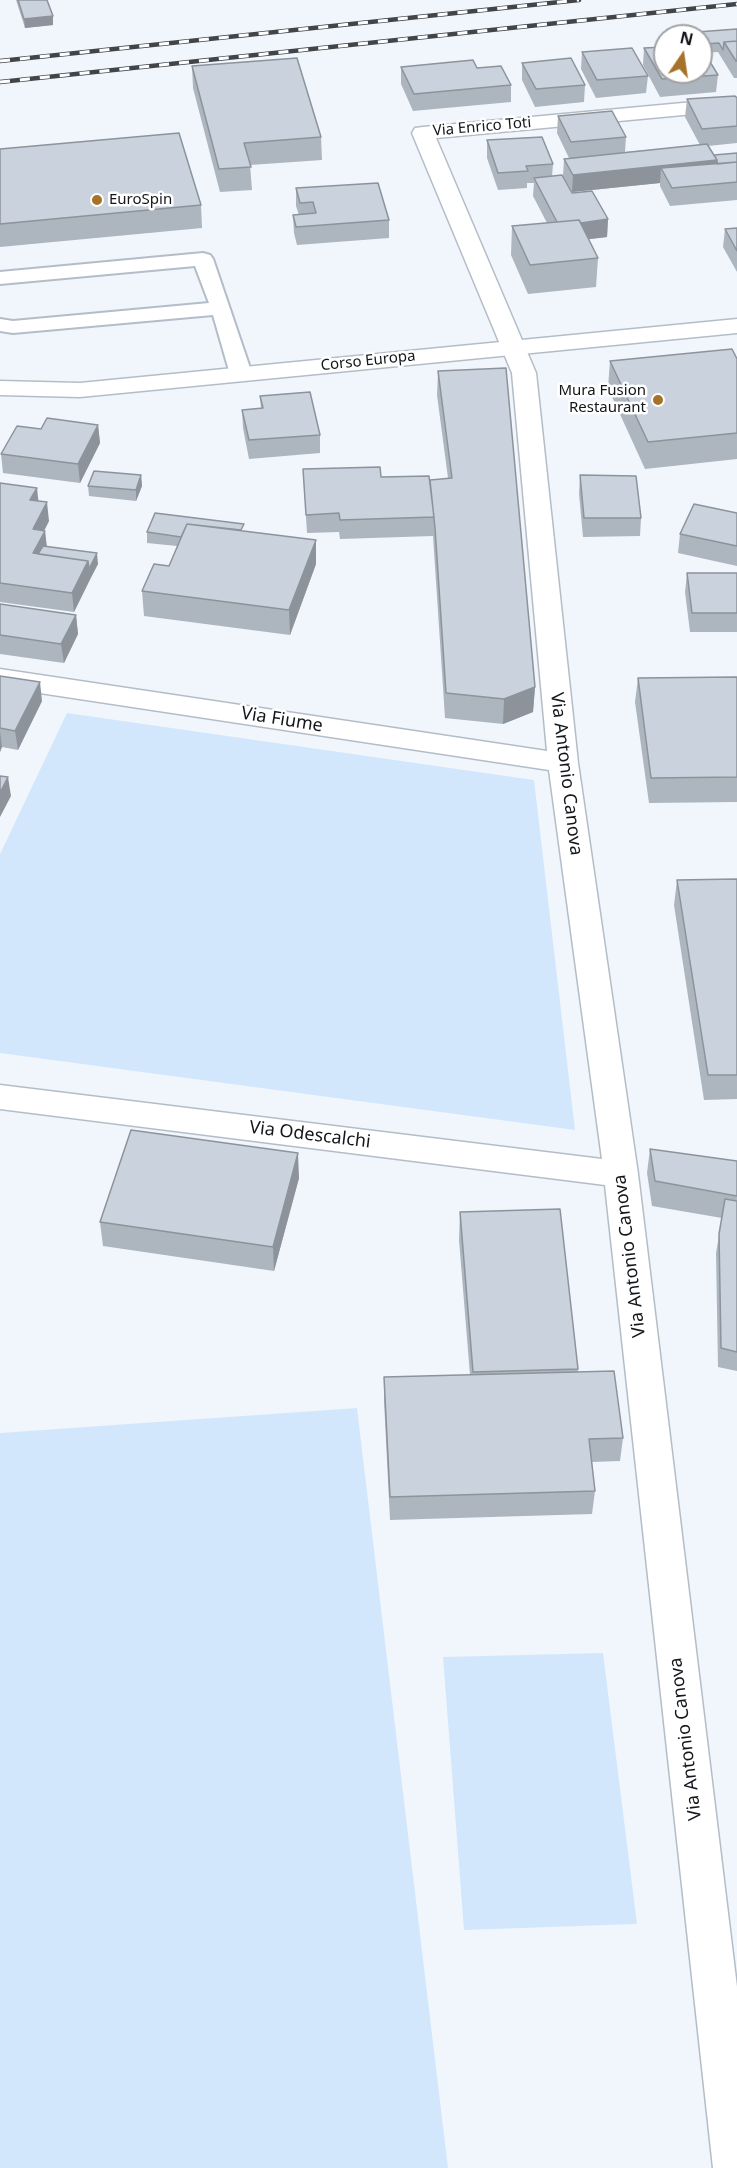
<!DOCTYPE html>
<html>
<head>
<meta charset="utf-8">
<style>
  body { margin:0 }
  #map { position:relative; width:737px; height:2168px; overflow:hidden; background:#f1f6fd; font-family:"Noto Sans",sans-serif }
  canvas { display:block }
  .north { position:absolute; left:653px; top:24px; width:60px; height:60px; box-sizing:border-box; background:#fff; border:2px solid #a1a2a3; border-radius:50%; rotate:13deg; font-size:16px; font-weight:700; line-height:24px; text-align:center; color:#13161a }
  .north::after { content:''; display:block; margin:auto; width:21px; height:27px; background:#a6722a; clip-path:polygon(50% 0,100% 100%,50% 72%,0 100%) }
</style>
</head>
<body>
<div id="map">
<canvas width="737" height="2168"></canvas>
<div class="north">N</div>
</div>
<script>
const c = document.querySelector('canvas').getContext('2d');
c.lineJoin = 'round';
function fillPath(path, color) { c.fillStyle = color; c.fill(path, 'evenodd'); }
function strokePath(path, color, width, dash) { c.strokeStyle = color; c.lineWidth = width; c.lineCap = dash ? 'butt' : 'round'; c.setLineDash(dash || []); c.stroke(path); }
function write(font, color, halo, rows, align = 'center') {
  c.font = font + ' "Noto Sans",sans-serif'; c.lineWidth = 5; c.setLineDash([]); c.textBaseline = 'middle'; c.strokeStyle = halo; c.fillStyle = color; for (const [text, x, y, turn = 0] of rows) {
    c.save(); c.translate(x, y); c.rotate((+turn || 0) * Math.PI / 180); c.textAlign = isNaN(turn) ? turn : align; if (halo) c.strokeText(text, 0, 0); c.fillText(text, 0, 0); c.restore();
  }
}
fillPath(new Path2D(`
  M 67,713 L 534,780 L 575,1130 L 0,1053 L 0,854 Z
  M 357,1408 L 448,2168 L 0,2168 L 0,1433 Z
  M 603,1653 L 637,1924 L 464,1930 L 443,1657 Z`), '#d3e7fc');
const lane = new Path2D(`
  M 203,253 L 210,255 L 213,259 L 252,374 L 248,378 L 241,380 L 234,378 L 230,374 L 213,315 L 13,333 L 0,331 L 0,319 L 13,321 L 209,303 L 195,266 L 0,284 L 0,272 Z`);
const street = new Path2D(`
  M 737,98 L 737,110 L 436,138 L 536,373 L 578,763 L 638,1174 L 737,1987 L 737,2168 L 713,2168 L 605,1185 L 0,1109 L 0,1085 L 602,1159 L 549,770 L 0,687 L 0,669 L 547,751 L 512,373 L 412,133 L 415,128 L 423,127 Z`);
const secondary = new Path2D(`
  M 737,319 L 737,333 L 80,397 L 0,395 L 0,381 L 80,383 Z`);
strokePath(lane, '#b4bdc7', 4);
strokePath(street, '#b4bdc7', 3);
strokePath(secondary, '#b4bdc7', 3);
fillPath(lane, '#fff');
fillPath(street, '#fff');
fillPath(secondary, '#fff');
const rail = new Path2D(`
  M 0,61 L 579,0
  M 0,82 L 737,4`);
strokePath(rail, '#414549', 4.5);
strokePath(rail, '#fff', 3, [10]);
fillPath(new Path2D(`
  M 16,0 L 47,0 L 53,16 L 53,25 L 25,28 Z
  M 737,29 L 737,78 L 734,78 L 718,52 L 705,53 L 718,75 L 716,92 L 660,97 L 643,65 L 644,48 L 701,72 L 701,36 L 696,36 L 697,32 Z
  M 582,52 L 648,76 L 646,93 L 596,98 L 581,69 Z
  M 522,63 L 585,85 L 584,102 L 535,107 L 522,80 Z
  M 192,66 L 321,137 L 322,160 L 250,165 L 252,190 L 220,192 L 193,88 Z
  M 401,67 L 477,68 L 511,85 L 511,102 L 413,111 L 401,84 Z
  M 737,98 L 737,143 L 708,146 L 714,155 L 737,153 L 737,200 L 670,206 L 660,186 L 660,183 L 572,192 L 563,176 L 564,159 L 569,158 L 557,133 L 558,116 L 626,137 L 625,152 L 700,145 L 685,117 L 687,99 Z
  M 487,140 L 553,164 L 552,177 L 572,193 L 608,219 L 607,237 L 589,239 L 598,258 L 596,287 L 528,294 L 511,255 L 512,226 L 547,223 L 533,196 L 534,183 L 527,183 L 527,188 L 498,190 L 487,158 Z
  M 0,149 L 201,205 L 202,228 L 0,247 Z
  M 296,188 L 389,220 L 389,238 L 297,245 L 294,233 L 293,215 L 299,215 L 296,206 Z
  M 737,228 L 737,272 L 723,247 L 725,229 Z
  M 737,359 L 737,459 L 645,469 L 608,388 L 610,361 Z
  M 438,371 L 535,687 L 533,712 L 503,724 L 445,718 L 433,536 L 340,539 L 339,532 L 307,533 L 303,469 L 381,477 L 430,485 L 448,478 L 437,395 Z
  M 260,396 L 320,435 L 320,453 L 249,459 L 243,428 L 242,410 L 261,408 Z
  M 98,425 L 100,443 L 80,483 L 3,473 L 1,454 L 41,429 Z
  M 141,475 L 142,486 L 136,501 L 89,496 L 88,486 Z
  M 580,475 L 641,518 L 640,536 L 583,537 L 579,494 Z
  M 0,483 L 38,501 L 49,521 L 44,531 L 45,531 L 47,547 L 98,564 L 74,612 L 0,602 Z
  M 737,513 L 737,566 L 678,553 L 680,534 Z
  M 244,531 L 316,540 L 316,564 L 290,635 L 144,616 L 142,591 L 169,566 L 177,546 L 147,543 L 147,532 Z
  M 687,573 L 737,573 L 737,632 L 690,632 L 685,592 Z
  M 0,604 L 76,615 L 78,634 L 64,663 L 0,654 Z
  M 0,676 L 42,701 L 18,750 L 2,747 L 0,752 Z
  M 737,677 L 737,802 L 649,803 L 635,702 L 638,678 Z
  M 737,879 L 737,1099 L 704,1100 L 674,905 L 677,880 Z
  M 650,1149 L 737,1161 L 737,1371 L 718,1367 L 716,1253 L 722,1218 L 652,1206 L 647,1173 Z
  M 299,1178 L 274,1271 L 103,1246 L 100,1222 Z
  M 460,1212 L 578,1369 L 578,1372 L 623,1438 L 620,1461 L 592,1462 L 595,1491 L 592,1514 L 390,1520 L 384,1401 L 384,1377 L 470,1375 L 459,1240 Z`), '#adb5be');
fillPath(new Path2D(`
  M 53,16 L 53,25 L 25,28 L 24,19 Z
  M 717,160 L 715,178 L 661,168 L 660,183 L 572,192 L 573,175 Z
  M 608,219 L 607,237 L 557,243 L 558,225 Z
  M 98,425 L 100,443 L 80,483 L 78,464 Z
  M 141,475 L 142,486 L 136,501 L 136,490 Z
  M 37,488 L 39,506 L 30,500 Z
  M 47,502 L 49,521 L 35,548 L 33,529 Z
  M 45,531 L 47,550 L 34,562 L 33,553 Z
  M 316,540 L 316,564 L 290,635 L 289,610 Z
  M 97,553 L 98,564 L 90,579 L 89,569 Z
  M 88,561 L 90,579 L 74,612 L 72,593 Z
  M 76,615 L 78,634 L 64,663 L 61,644 Z
  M 40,682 L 42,701 L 18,750 L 15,731 Z
  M 535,687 L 533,712 L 503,724 L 504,699 Z
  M 0,731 L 2,747 L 0,752 Z
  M 8,777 L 11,796 L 0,817 L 0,793 Z
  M 298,1153 L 299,1178 L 274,1271 L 273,1247 Z`), '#8d939b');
const building = new Path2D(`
  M 18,0 L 47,0 L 53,16 L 24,19 Z
  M 737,29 L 737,41 L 724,42 L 723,50 L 719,43 L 704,44 L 701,39 L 701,36 L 699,36 L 697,32 Z
  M 737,41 L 737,61 L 736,61 L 724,42 Z
  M 665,47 L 665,72 L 701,72 L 701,47 L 718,75 L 662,79 L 644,48 Z
  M 632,48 L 648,76 L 597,80 L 582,52 Z
  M 297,58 L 321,137 L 244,143 L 251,167 L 219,169 L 192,66 Z
  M 571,58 L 585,85 L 536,89 L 522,63 Z
  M 473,60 L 477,68 L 501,66 L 511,85 L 414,94 L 401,67 Z
  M 735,96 L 737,98 L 737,126 L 702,129 L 687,99 Z
  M 612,111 L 626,137 L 571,142 L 558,116 Z
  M 179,133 L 201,205 L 0,224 L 0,149 Z
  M 542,137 L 553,164 L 526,166 L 528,171 L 498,173 L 487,140 Z
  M 707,144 L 717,160 L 573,175 L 564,159 Z
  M 737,153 L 737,162 L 717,164 L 717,160 L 714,155 Z
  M 737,162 L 737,182 L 672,188 L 661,168 Z
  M 562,175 L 572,193 L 592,191 L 608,219 L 581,223 L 579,220 L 557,222 L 534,178 Z
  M 378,183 L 389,220 L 296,227 L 293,215 L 316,213 L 313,202 L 300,203 L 296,188 Z
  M 579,220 L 598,258 L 530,265 L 512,226 Z
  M 737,228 L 737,251 L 725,229 Z
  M 732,349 L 737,359 L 737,433 L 648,442 L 610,361 Z
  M 506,368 L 535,687 L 504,699 L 446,693 L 435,528 L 430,480 L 452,478 L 438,371 Z
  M 310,392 L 320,435 L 249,440 L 242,410 L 263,408 L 260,396 Z
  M 47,418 L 98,425 L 78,464 L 1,454 L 17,426 L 41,429 Z
  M 380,467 L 381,477 L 429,476 L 434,517 L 340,520 L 339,513 L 306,515 L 303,469 Z
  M 94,471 L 141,475 L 136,490 L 88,486 Z
  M 580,475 L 636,476 L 641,518 L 584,518 Z
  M 0,483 L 37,488 L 30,500 L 47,502 L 33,529 L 45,531 L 33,553 L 88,561 L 72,593 L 0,583 Z
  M 694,504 L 737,513 L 737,546 L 680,534 Z
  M 155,513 L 244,524 L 241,530 L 187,524 L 181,537 L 147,532 Z
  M 187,524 L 316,540 L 289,610 L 142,591 L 154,564 L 169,566 Z
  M 43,546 L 97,553 L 89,569 L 88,561 L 38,554 Z
  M 687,573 L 737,573 L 737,613 L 692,613 Z
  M 0,604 L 76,615 L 61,644 L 0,635 Z
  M 0,676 L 40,682 L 15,731 L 0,728 Z
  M 737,677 L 737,777 L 651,778 L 638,678 Z
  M 0,776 L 8,777 L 0,793 Z
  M 737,879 L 737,1075 L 708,1075 L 677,880 Z
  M 131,1130 L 298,1153 L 273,1247 L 100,1222 Z
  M 650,1149 L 737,1161 L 737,1196 L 655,1181 Z
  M 725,1199 L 737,1201 L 737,1352 L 721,1348 L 719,1234 Z
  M 560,1209 L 578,1369 L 473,1372 L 460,1212 Z
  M 614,1371 L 623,1438 L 589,1439 L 595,1491 L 390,1497 L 384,1377 Z`);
fillPath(building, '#c9d2dd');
strokePath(building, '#8d939b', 1.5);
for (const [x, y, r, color] of [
  [97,200,6,"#a6722a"],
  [658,400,6,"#a6722a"]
]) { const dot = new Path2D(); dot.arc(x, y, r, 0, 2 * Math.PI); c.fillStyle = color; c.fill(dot); strokePath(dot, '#fff', 2); }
write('15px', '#13161a', '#fff', [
  ["Via Enrico Toti",482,127,-5],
  ["Corso Europa",368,361,-6]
]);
write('15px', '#13161a', '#fff', [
  ["EuroSpin",109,200],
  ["Mura Fusion",646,391,"right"],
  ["Restaurant",646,408,"right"]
], 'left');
write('18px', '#13161a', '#fff', [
  ["Via Fiume",282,720,9],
  ["Via Antonio Canova",566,774,83],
  ["Via Odescalchi",310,1135,7],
  ["Via Antonio Canova",630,1256,-97],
  ["Via Antonio Canova",686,1739,-97]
]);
</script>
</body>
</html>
